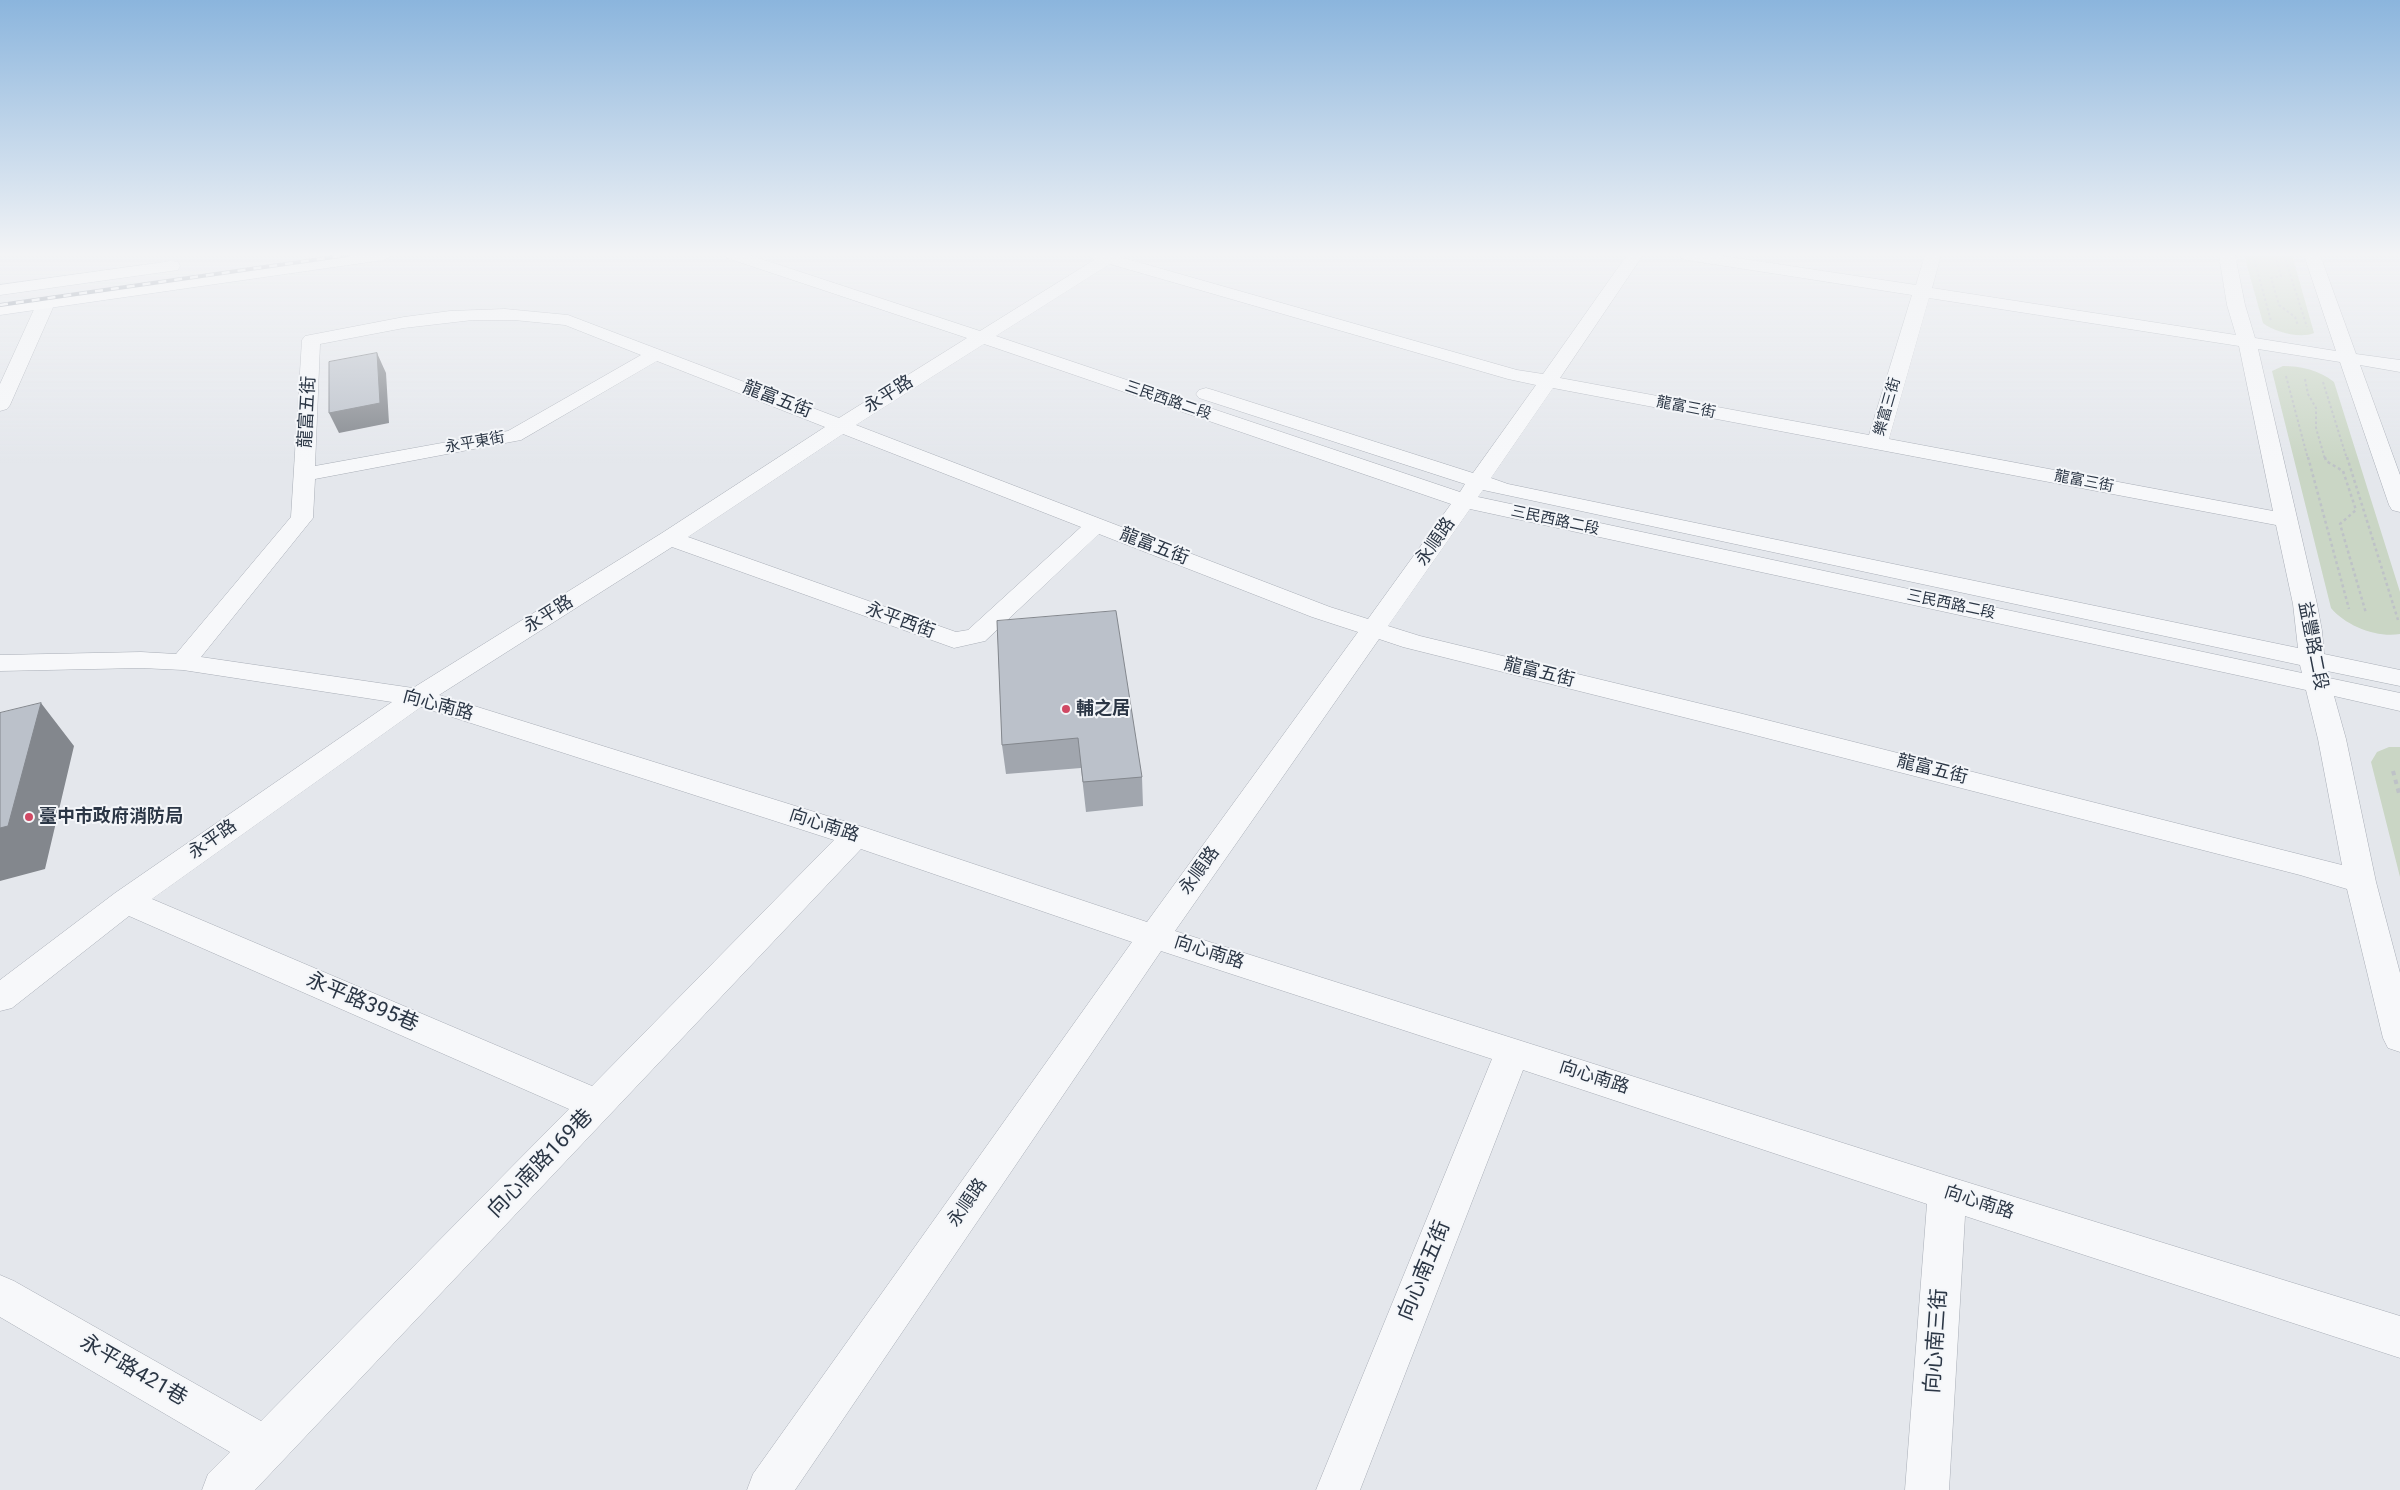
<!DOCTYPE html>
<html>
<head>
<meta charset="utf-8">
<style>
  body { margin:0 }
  canvas { display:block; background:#e4e7ec }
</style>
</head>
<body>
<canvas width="2400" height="1490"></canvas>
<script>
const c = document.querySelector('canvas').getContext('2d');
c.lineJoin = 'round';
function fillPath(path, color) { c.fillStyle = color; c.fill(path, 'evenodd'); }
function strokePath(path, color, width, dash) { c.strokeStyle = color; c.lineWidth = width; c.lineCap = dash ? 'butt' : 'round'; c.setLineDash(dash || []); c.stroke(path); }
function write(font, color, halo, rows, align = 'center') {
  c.font = font + ' Roboto,"Noto Sans TC",sans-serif'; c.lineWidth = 4; c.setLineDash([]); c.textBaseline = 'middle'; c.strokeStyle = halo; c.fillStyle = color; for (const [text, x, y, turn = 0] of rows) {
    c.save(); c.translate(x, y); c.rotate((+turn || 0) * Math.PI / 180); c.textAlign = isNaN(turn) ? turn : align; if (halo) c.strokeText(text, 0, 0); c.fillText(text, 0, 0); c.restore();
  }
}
fillPath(new Path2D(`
  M 2244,255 L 2292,255 L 2314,333 C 2300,339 2274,332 2263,323 Z
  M 2283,366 C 2301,366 2319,370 2334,382 L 2400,592 L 2400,634 C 2377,638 2346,626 2331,608 L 2272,371 Z
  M 2389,747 L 2400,747 L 2400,877 L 2371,762 L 2377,752 Z`), '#cad6c5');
const minor = new Path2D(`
  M 725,255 L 749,255 L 980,331 L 1094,260 L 1088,255 L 1121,255 L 1120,257 L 1517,370 L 1543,374 L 1627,255 L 1643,255 L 1560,378 L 1869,435 L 1912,295 L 1687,260 L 1681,258 L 1679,255 L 1717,255 L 1916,285 L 1925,255 L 1941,255 L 1932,288 L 2236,335 L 2227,305 L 2219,255 L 2235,255 L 2245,305 L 2255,338 L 2336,351 L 2304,255 L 2320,255 L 2356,354 L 2400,360 L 2400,372 L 2360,365 L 2400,475 L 2400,512 L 2392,510 L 2389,505 L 2340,362 L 2258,349 L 2317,604 L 2322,631 L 2324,654 L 2400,670 L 2400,686 L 2327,671 L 2329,678 L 2400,693 L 2400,711 L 2334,696 L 2346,739 L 2376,882 L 2400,973 L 2400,1052 L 2388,1048 L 2383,1038 L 2347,889 L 2300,875 L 1739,731 L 1403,647 L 1379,639 L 1175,931 L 1947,1176 L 2400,1316 L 2400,1358 L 1965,1216 L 1949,1490 L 1905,1490 L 1927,1204 L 1523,1070 L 1360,1490 L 1316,1490 L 1492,1059 L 1161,951 L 795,1490 L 747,1490 L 753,1474 L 1132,942 L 861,849 L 255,1490 L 202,1490 L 208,1474 L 230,1452 L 0,1317 L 0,1275 L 14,1281 L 261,1421 L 569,1109 L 129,916 L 12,1008 L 0,1011 L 0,980 L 115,893 L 392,702 L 183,670 L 141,668 L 0,671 L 0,655 L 141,652 L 176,654 L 291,517 L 302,340 L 305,336 L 404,317 L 450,311 L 505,309 L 568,315 L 839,418 L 967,338 L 727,258 ZM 1110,264 L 1508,379 L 1536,385 L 1473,473 L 1213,390 L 1206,388 L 1199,390 L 1196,394 L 1199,398 L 1465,484 L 1460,492 L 996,336 ZM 1929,298 L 2239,346 L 2273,511 L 1889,439 ZM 473,320 L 514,320 L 565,325 L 641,355 L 508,431 L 315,466 L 320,344 L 404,328 ZM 984,344 L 993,347 L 1451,504 L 1368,619 L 1330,607 L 856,425 ZM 657,361 L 825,427 L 662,533 L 413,688 L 201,657 L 313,518 L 315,479 L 521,440 ZM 1553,388 L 2276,525 L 2293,604 L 2298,648 L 1508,484 L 1491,478 ZM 843,434 L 1081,527 L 968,630 L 956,632 L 688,537 ZM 1483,490 L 2300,665 L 2302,673 L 1478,497 ZM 1470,509 L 2306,690 L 2318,739 L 2342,865 L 1739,713 L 1420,636 L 1388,626 ZM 1099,534 L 1312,617 L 1358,632 L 1147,922 L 866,828 L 439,695 L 672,547 L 954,648 L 985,641 ZM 421,707 L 834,840 L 592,1086 L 152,899 Z
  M 46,298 L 52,299 L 55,303 L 10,405 L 7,409 L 0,411 L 0,384 L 37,303 L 40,299 Z`);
const major = new Path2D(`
  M 350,255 L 391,255 L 389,258 L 383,260 L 0,315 L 0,305 Z
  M 172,261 L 178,262 L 180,266 L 178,270 L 0,295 L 0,285 Z`);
strokePath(minor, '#a9aeb7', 1);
strokePath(major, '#a3acb8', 1);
strokePath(new Path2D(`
  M 2253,255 L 2271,321
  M 2275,255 L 2281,276 L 2271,278 L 2279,305 L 2295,317 L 2298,326
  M 2284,255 L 2307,327
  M 2286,376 L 2308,459
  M 2305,379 L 2308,394 L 2316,408 L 2316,428 L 2325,459
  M 2323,382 L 2347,459`), '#bec2c7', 2, [2.5, 2.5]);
strokePath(new Path2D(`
  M 2308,457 L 2349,609
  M 2325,457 L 2326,461 L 2343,471 L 2356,510 L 2340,524 L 2366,613
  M 2347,457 L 2398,620`), '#bec2c7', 2.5, [3, 3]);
strokePath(new Path2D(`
  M 2393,771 L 2400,797`), '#bec2c7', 4, [4.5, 4.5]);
fillPath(minor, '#f7f8fa');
fillPath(major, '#fff');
const rail = new Path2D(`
  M 0,305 L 348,255`);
strokePath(rail, '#7d8796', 4);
strokePath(rail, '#f4f6f9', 2.5, [8]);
fillPath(new Path2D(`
  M 997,621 L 1142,777 L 1143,806 L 1086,812 L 1081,768 L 1006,774 L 1002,745 Z`), '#a1a6ae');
fillPath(new Path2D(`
  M 377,353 L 386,373 L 389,423 L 339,433 L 329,413 Z
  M 41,703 L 74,746 L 45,869 L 0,881 L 0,828 Z`), '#83878d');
const building = new Path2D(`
  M 377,353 L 380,403 L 329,413 L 329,362 Z
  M 1116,611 L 1142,777 L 1083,782 L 1078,738 L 1002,745 L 997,621 Z
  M 41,703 L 8,826 L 0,828 L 0,713 Z`);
fillPath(building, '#bbc1ca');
strokePath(building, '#83878d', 1);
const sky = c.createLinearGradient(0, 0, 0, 463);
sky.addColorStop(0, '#8bb5dd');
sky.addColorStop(0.55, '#f3f4f6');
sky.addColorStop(1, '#f3f4f600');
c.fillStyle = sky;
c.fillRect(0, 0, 2400, 463);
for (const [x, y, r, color] of [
  [1066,709,5,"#d04964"],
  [29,817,5,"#d04964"]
]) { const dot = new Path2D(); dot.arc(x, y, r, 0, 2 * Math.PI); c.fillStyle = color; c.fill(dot); strokePath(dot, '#f4f6f9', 2); }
write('15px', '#2b3645', '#f4f6f9', [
  ["三民西路二段",1168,401,19],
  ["樂富三街",1888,407,-74],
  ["龍富三街",1686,408,11],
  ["永平東街",475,443,-10],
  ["龍富三街",2084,482,11],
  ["三民西路二段",1555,521,12],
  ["三民西路二段",1951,605,12]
]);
write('18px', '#2b3645', '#f4f6f9', [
  ["永平路",889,395,-32],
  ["龍富五街",777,400,21],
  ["龍富五街",308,412,-87],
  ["永順路",1436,542,-55],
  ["龍富五街",1154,547,21],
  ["永平路",549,615,-32],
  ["永平西街",900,621,20],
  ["益豐路二段",2312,646,79],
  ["龍富五街",1539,673,14],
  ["向心南路",438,706,15],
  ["龍富五街",1932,770,14],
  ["向心南路",824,826,18],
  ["永平路",213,840,-35],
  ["永順路",1200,871,-54],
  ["向心南路",1209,953,18],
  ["向心南路",1594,1078,18],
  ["永順路",968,1203,-55],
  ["向心南路",1979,1203,18]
]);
write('bold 18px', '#2b3645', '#f4f6f9', [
  ["輔之居",1076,709],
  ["臺中市政府消防局",39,817]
], 'left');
write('21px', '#2b3645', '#f4f6f9', [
  ["永平路395巷",362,1003,23],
  ["向心南路169巷",541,1164,-46],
  ["向心南五街",1425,1271,-68],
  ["向心南三街",1937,1341,-86],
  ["永平路421巷",133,1371,30]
]);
</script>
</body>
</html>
